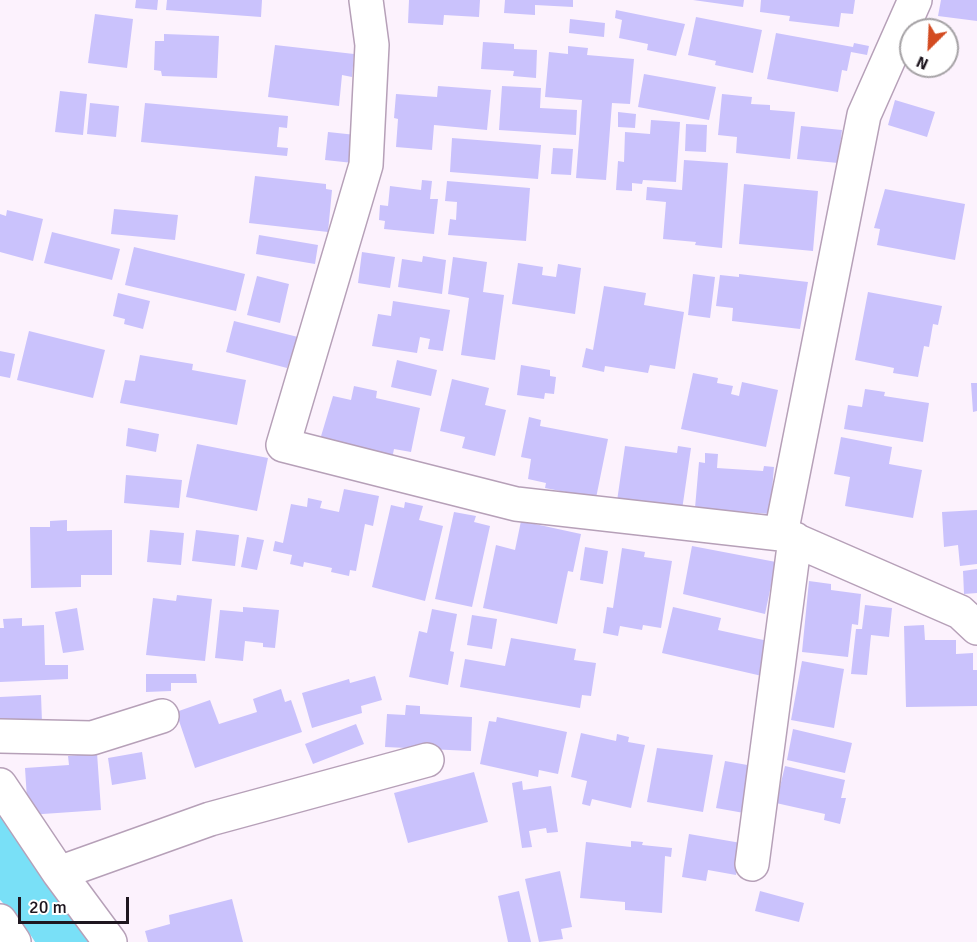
<!DOCTYPE html>
<html>
<head>
<meta charset="utf-8">
<style>
  body { margin:0 }
  #map { position:relative; width:977px; height:942px; overflow:hidden; background:#fcf2fd; font-family:Signika,sans-serif }
  canvas { display:block }
  .north { position:absolute; left:899px; top:18px; width:60px; height:60px; box-sizing:border-box; background:#fff; border:2px solid #a5a2a5; border-radius:50%; rotate:204deg; font-size:16px; font-weight:700; line-height:24px; text-align:center; color:#1e161f }
  .north::after { content:''; display:block; margin:auto; width:21px; height:27px; background:#d34b21; clip-path:polygon(50% 0,100% 100%,50% 72%,0 100%) }
  .scale { position:absolute; left:18px; top:897px; width:111px; height:27px; box-sizing:border-box; border:3px solid #1e161f; border-top:0; padding-left:8px; font-size:18px; line-height:21px; white-space:nowrap; color:#1e161f; -webkit-text-stroke:4px #fff; paint-order:stroke }
</style>
</head>
<body>
<div id="map">
<canvas width="977" height="942"></canvas>
<div class="north">N</div>
<div class="scale">20 m</div>
</div>
<script>
const c = document.querySelector('canvas').getContext('2d');
c.lineJoin = 'round';
function strokePath(path, color, width, dash) { c.strokeStyle = color; c.lineWidth = width; c.lineCap = dash ? 'butt' : 'round'; c.setLineDash(dash || []); c.stroke(path); }
function fillPath(path, color) { c.fillStyle = color; c.fill(path, 'evenodd'); }
strokePath(new Path2D(`
  M 0,849 L 54,909 L 76,942`), '#79e0f7', 68);
fillPath(new Path2D(`
  M 136,0 L 158,0 L 157,10 L 135,8 Z
  M 167,0 L 262,0 L 261,17 L 166,10 Z
  M 409,0 L 480,0 L 479,17 L 444,15 L 443,25 L 408,23 Z
  M 505,0 L 573,0 L 573,7 L 535,5 L 535,15 L 504,13 Z
  M 693,0 L 744,0 L 743,7 Z
  M 761,0 L 855,0 L 853,14 L 841,13 L 839,27 L 789,21 L 790,16 L 760,12 Z
  M 941,0 L 977,0 L 977,21 L 938,16 Z
  M 616,10 L 685,24 L 676,56 L 647,50 L 648,44 L 619,38 L 622,20 L 615,18 Z
  M 95,14 L 133,19 L 127,68 L 88,63 Z
  M 696,17 L 762,30 L 753,73 L 715,65 L 716,61 L 688,55 Z
  M 570,19 L 605,23 L 604,37 L 569,33 Z
  M 776,33 L 853,47 L 854,43 L 869,46 L 867,55 L 851,52 L 847,71 L 842,70 L 838,92 L 767,79 Z
  M 164,34 L 219,36 L 217,78 L 162,76 L 161,71 L 154,70 L 155,41 L 164,41 Z
  M 483,42 L 514,44 L 514,49 L 537,50 L 536,78 L 513,76 L 514,71 L 481,69 Z
  M 275,45 L 354,54 L 352,77 L 342,75 L 339,106 L 268,97 Z
  M 568,46 L 588,48 L 587,55 L 634,59 L 630,104 L 612,103 L 606,180 L 576,178 L 582,100 L 545,97 L 549,52 L 568,54 Z
  M 644,74 L 716,87 L 709,120 L 638,107 Z
  M 438,86 L 491,90 L 487,130 L 434,125 L 432,150 L 396,147 L 398,119 L 394,118 L 396,94 L 437,97 Z
  M 502,86 L 541,88 L 540,108 L 577,110 L 576,135 L 499,130 Z
  M 60,91 L 87,94 L 83,135 L 55,132 Z
  M 722,94 L 752,97 L 751,104 L 770,105 L 770,110 L 795,112 L 790,159 L 736,153 L 737,137 L 718,135 Z
  M 895,100 L 935,112 L 927,137 L 888,125 Z
  M 90,103 L 119,106 L 116,137 L 87,134 Z
  M 145,103 L 288,116 L 287,128 L 279,127 L 277,147 L 288,148 L 287,156 L 141,142 Z
  M 618,112 L 636,114 L 635,128 L 618,127 Z
  M 651,120 L 680,122 L 676,182 L 643,180 L 642,184 L 632,183 L 632,191 L 616,190 L 618,161 L 624,162 L 625,132 L 650,134 Z
  M 686,124 L 707,125 L 706,152 L 685,151 Z
  M 801,126 L 842,130 L 838,163 L 797,159 Z
  M 328,132 L 356,135 L 353,163 L 325,160 Z
  M 452,138 L 541,145 L 538,179 L 450,172 Z
  M 553,148 L 573,149 L 571,175 L 551,174 Z
  M 684,160 L 728,163 L 722,248 L 695,245 L 696,242 L 663,239 L 666,202 L 646,200 L 647,187 L 682,190 Z
  M 255,176 L 326,184 L 326,189 L 332,190 L 328,232 L 249,223 Z
  M 422,180 L 432,181 L 430,199 L 438,199 L 434,234 L 384,229 L 385,221 L 379,220 L 380,205 L 388,206 L 390,186 L 421,190 Z
  M 447,181 L 530,188 L 526,241 L 448,235 L 450,219 L 456,220 L 457,202 L 445,201 Z
  M 744,184 L 818,191 L 813,251 L 739,244 Z
  M 885,189 L 965,204 L 955,260 L 877,245 L 880,229 L 874,228 Z
  M 114,209 L 178,215 L 175,240 L 111,234 Z
  M 7,210 L 43,219 L 33,261 L 0,252 L 0,214 L 6,216 Z
  M 52,232 L 120,249 L 112,280 L 44,263 Z
  M 259,235 L 318,245 L 315,264 L 256,254 Z
  M 134,247 L 245,274 L 236,311 L 125,285 Z
  M 362,252 L 395,257 L 390,288 L 358,283 Z
  M 423,256 L 446,260 L 442,294 L 398,287 L 402,259 L 422,262 Z
  M 453,257 L 487,262 L 483,292 L 504,295 L 495,360 L 461,355 L 469,298 L 448,294 Z
  M 518,263 L 543,267 L 542,275 L 556,277 L 558,264 L 581,268 L 575,314 L 512,304 Z
  M 693,274 L 715,277 L 710,318 L 688,315 Z
  M 739,274 L 808,282 L 800,329 L 732,321 L 733,308 L 716,306 L 720,275 L 739,277 Z
  M 257,276 L 289,284 L 280,323 L 247,315 Z
  M 604,286 L 646,293 L 644,305 L 684,312 L 675,369 L 650,365 L 648,373 L 605,366 L 604,372 L 582,367 L 586,348 L 593,350 Z
  M 868,292 L 942,306 L 938,325 L 933,324 L 929,347 L 924,346 L 918,377 L 893,373 L 894,368 L 855,360 Z
  M 118,293 L 150,301 L 143,329 L 124,324 L 125,319 L 113,316 Z
  M 393,301 L 450,310 L 443,351 L 428,349 L 430,339 L 420,337 L 417,353 L 372,346 L 378,314 L 391,316 Z
  M 234,321 L 298,337 L 287,368 L 226,352 Z
  M 29,331 L 105,350 L 93,398 L 17,380 Z
  M 0,351 L 15,354 L 10,378 L 0,376 Z
  M 140,355 L 193,364 L 192,370 L 246,380 L 237,425 L 120,403 L 125,380 L 135,381 Z
  M 397,360 L 437,370 L 431,396 L 391,387 Z
  M 521,365 L 550,370 L 550,376 L 556,377 L 554,394 L 545,393 L 544,399 L 517,395 Z
  M 693,373 L 718,378 L 717,383 L 733,386 L 731,394 L 739,396 L 742,382 L 778,390 L 766,447 L 681,429 Z
  M 452,379 L 489,388 L 485,405 L 506,410 L 495,456 L 462,448 L 465,437 L 440,431 Z
  M 971,383 L 977,383 L 977,411 L 973,412 Z
  M 354,386 L 377,391 L 376,398 L 420,408 L 411,452 L 394,449 L 392,459 L 319,443 L 333,396 L 351,400 Z
  M 865,389 L 885,392 L 884,396 L 929,403 L 923,442 L 844,429 L 848,405 L 862,407 Z
  M 529,417 L 541,420 L 540,426 L 608,439 L 596,498 L 545,488 L 546,483 L 528,479 L 531,459 L 521,457 Z
  M 128,428 L 159,434 L 156,452 L 126,446 Z
  M 841,437 L 892,447 L 889,464 L 922,470 L 913,518 L 845,506 L 850,477 L 834,474 Z
  M 197,444 L 268,458 L 257,511 L 186,497 Z
  M 625,446 L 677,453 L 678,446 L 691,448 L 682,510 L 617,501 Z
  M 705,453 L 718,454 L 717,468 L 763,471 L 764,466 L 774,467 L 770,514 L 695,508 L 699,462 L 705,463 Z
  M 126,475 L 182,480 L 179,508 L 124,503 Z
  M 344,489 L 379,496 L 373,526 L 365,524 L 356,571 L 350,570 L 349,576 L 331,572 L 332,568 L 304,562 L 303,567 L 290,564 L 292,555 L 273,551 L 275,541 L 283,543 L 291,504 L 307,507 L 308,498 L 322,501 L 320,508 L 339,512 Z
  M 405,502 L 423,506 L 419,520 L 443,526 L 425,601 L 372,587 L 391,505 L 404,508 Z
  M 977,510 L 977,564 L 960,566 L 958,545 L 944,547 L 942,512 Z
  M 454,512 L 476,516 L 474,522 L 490,526 L 472,607 L 435,599 Z
  M 67,520 L 67,531 L 112,530 L 112,575 L 81,575 L 81,587 L 31,588 L 30,527 L 50,527 L 50,521 Z
  M 521,521 L 581,534 L 573,572 L 568,571 L 557,624 L 483,608 L 496,545 L 515,550 Z
  M 150,530 L 184,533 L 181,565 L 147,562 Z
  M 196,530 L 239,535 L 235,566 L 192,561 Z
  M 247,537 L 264,540 L 257,570 L 241,567 Z
  M 692,546 L 776,562 L 765,614 L 683,594 Z
  M 585,547 L 608,551 L 603,584 L 580,580 Z
  M 622,548 L 645,552 L 644,557 L 672,561 L 661,628 L 643,625 L 642,630 L 620,626 L 618,636 L 603,633 L 607,607 L 613,608 Z
  M 977,569 L 977,593 L 964,594 L 963,571 Z
  M 809,581 L 831,584 L 831,590 L 861,594 L 858,625 L 852,624 L 848,657 L 802,652 Z
  M 177,595 L 212,599 L 205,661 L 146,655 L 153,598 L 176,601 Z
  M 865,605 L 892,608 L 889,637 L 871,635 L 867,675 L 851,674 L 856,629 L 862,629 Z
  M 243,607 L 279,610 L 275,648 L 263,647 L 263,643 L 245,641 L 243,661 L 215,658 L 220,610 L 243,612 Z
  M 673,607 L 721,618 L 718,630 L 768,641 L 762,676 L 662,653 Z
  M 77,608 L 84,650 L 63,653 L 55,612 Z
  M 432,609 L 457,614 L 450,651 L 454,652 L 448,685 L 409,677 L 419,631 L 427,633 Z
  M 472,615 L 497,619 L 492,649 L 467,645 Z
  M 22,618 L 22,626 L 44,625 L 45,665 L 68,665 L 68,679 L 0,682 L 0,628 L 4,628 L 3,619 Z
  M 924,625 L 925,640 L 956,640 L 956,654 L 973,653 L 973,670 L 977,670 L 977,706 L 906,707 L 904,626 Z
  M 511,638 L 576,649 L 574,660 L 596,663 L 591,696 L 582,695 L 580,708 L 460,687 L 465,659 L 505,666 Z
  M 802,661 L 844,669 L 834,728 L 791,720 Z
  M 146,674 L 196,674 L 197,683 L 171,683 L 171,691 L 146,692 Z
  M 375,676 L 382,700 L 361,706 L 362,713 L 312,728 L 302,693 L 349,679 L 350,683 Z
  M 281,689 L 285,702 L 291,700 L 302,732 L 195,768 L 176,712 L 210,700 L 219,724 L 257,712 L 253,699 Z
  M 41,695 L 42,722 L 0,724 L 0,697 Z
  M 406,705 L 420,706 L 420,714 L 472,717 L 471,751 L 385,747 L 387,714 L 405,715 Z
  M 497,717 L 567,732 L 558,774 L 539,770 L 538,777 L 480,764 L 489,721 L 496,722 Z
  M 356,724 L 364,744 L 313,764 L 305,744 Z
  M 793,729 L 852,743 L 845,773 L 787,760 Z
  M 581,733 L 616,741 L 617,734 L 629,737 L 628,742 L 645,745 L 631,808 L 592,799 L 590,806 L 582,804 L 587,781 L 571,777 Z
  M 657,748 L 713,755 L 703,812 L 647,802 Z
  M 142,752 L 146,779 L 112,785 L 108,758 Z
  M 97,753 L 101,810 L 28,815 L 25,768 L 69,765 L 68,756 Z
  M 725,761 L 753,766 L 744,813 L 716,808 Z
  M 785,766 L 845,780 L 841,798 L 846,798 L 840,824 L 824,820 L 825,814 L 776,803 Z
  M 474,772 L 488,822 L 408,843 L 394,793 Z
  M 522,781 L 523,790 L 551,786 L 558,832 L 547,833 L 546,828 L 529,831 L 532,847 L 522,848 L 512,783 Z
  M 689,834 L 741,843 L 736,875 L 708,870 L 706,881 L 682,877 Z
  M 631,841 L 643,842 L 642,845 L 672,848 L 671,857 L 665,856 L 662,913 L 625,910 L 625,902 L 580,898 L 586,842 L 631,847 Z
  M 560,871 L 572,927 L 561,929 L 563,939 L 539,942 L 525,879 Z
  M 519,891 L 531,942 L 508,942 L 498,896 Z
  M 760,891 L 804,903 L 799,922 L 755,911 Z
  M 232,899 L 243,942 L 148,942 L 145,931 L 170,924 L 169,915 Z`), '#cac2fc');
const street = new Path2D(`
  M 366,0 L 372,45 L 366,165 L 283,445 L 516,504 L 781,534 L 960,612 L 977,628
  M 781,534 L 864,115 L 915,0
  M 0,736 L 92,738 L 162,716
  M 0,785 L 59,873 L 110,942
  M 752,864 L 795,539
  M 59,873 L 210,819 L 427,760
  M 0,921 L 14,942`);
strokePath(street, '#b6a0b8', 36);
strokePath(street, '#fff', 33);
</script>
</body>
</html>
